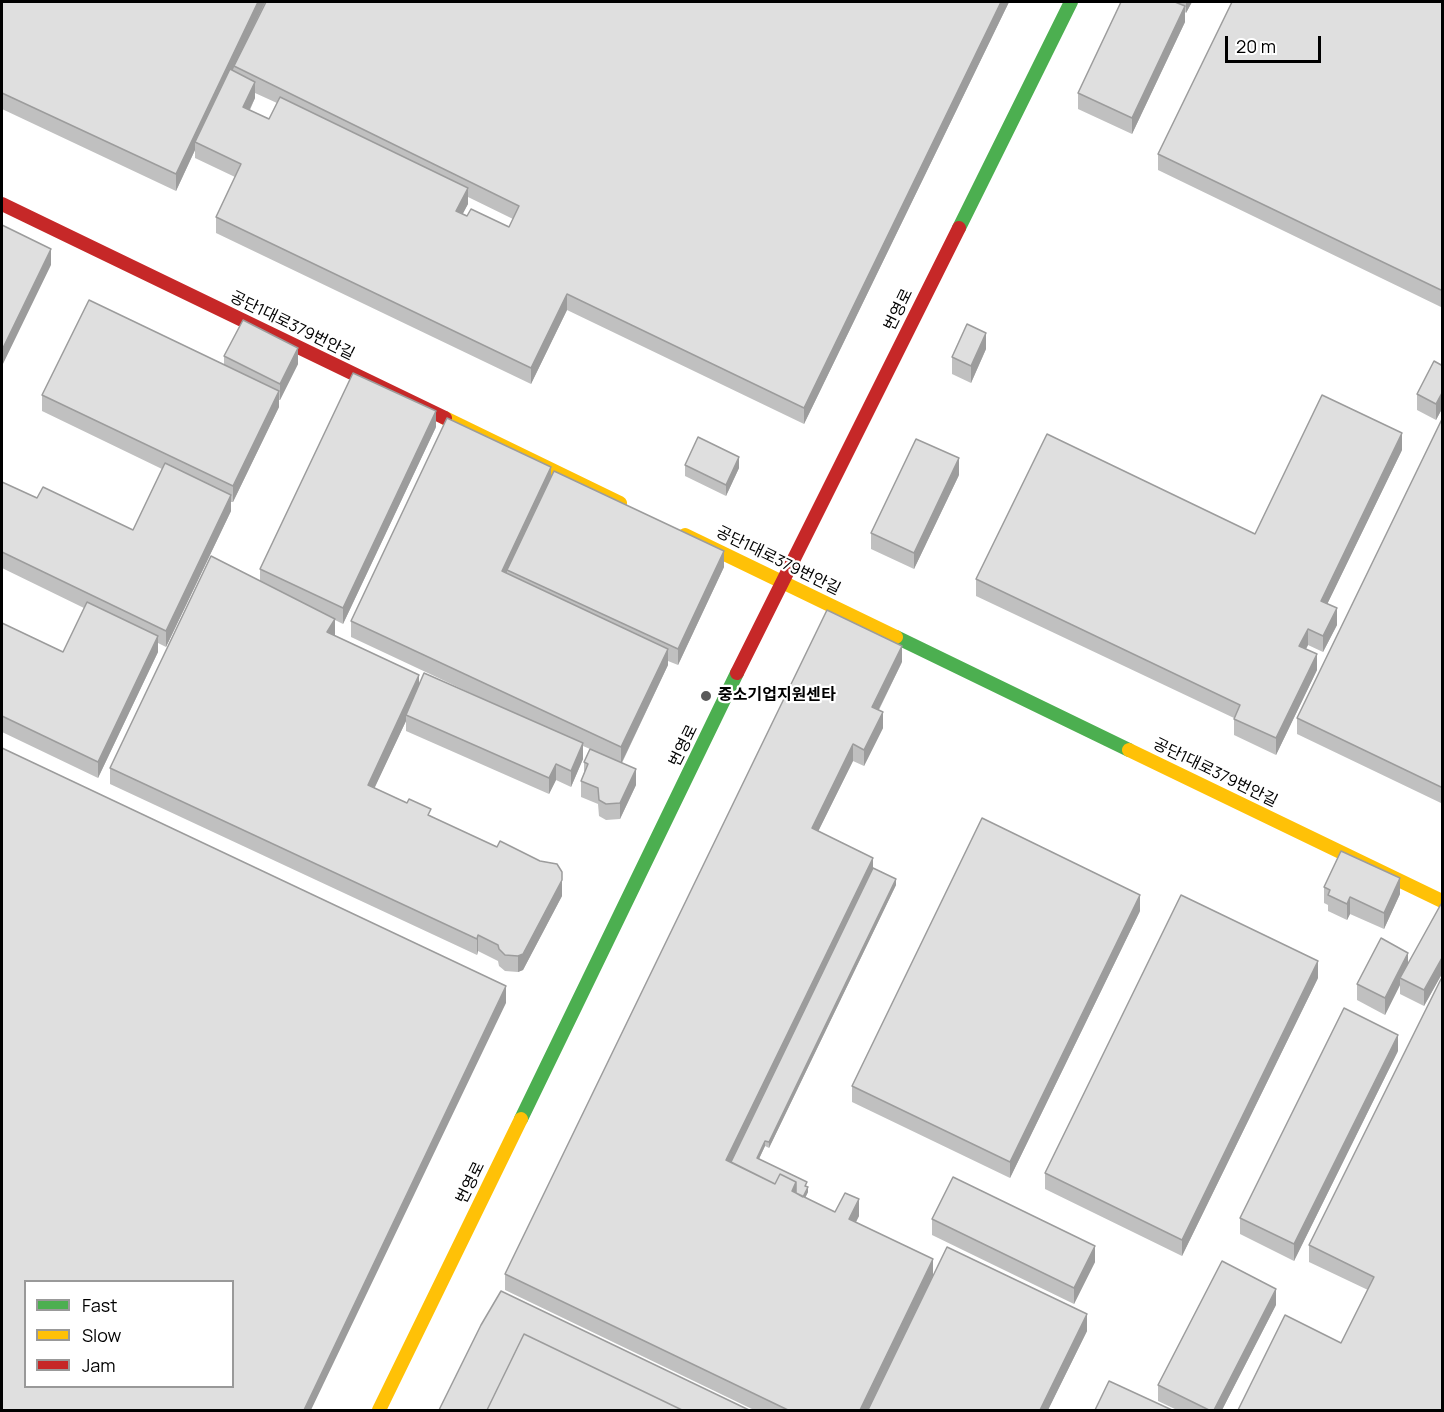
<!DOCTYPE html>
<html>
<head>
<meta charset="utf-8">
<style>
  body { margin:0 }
  #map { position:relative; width:1444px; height:1412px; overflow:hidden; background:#fff; font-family:Manrope,sans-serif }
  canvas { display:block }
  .frame { position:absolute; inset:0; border:3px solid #000; pointer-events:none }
  .legend { position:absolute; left:24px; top:1280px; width:210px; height:108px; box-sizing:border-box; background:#fff; border:2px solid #999; margin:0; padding:8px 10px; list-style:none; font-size:18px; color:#000 }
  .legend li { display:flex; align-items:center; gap:12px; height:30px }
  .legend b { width:30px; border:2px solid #999 }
  .scale { position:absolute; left:1225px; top:36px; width:96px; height:27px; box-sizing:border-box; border:3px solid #000; border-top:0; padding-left:8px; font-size:18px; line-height:21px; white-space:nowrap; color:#000; -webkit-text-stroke:4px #fff; paint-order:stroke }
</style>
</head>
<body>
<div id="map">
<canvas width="1444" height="1412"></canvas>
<div class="frame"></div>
<ul class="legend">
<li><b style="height:8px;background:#4caf50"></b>Fast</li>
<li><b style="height:8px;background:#ffc107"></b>Slow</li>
<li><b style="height:8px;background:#c62828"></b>Jam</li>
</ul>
<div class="scale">20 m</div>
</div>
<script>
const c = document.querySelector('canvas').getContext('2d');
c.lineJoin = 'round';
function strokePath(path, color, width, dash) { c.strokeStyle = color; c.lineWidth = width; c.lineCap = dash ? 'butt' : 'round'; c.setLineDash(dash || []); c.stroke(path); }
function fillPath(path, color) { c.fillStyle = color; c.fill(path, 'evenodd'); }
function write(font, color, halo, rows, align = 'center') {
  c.font = font + ' Manrope,"Noto Sans KR",sans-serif'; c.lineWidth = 4.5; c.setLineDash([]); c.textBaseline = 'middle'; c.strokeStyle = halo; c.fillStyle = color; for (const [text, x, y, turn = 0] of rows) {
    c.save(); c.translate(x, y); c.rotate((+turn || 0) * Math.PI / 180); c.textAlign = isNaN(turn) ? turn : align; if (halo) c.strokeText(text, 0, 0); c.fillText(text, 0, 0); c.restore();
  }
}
strokePath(new Path2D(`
  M 959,228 L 1071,2
  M 896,637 L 1129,750
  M 521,1119 L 737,673`), '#4caf50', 14);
strokePath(new Path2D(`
  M 445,418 L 620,503
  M 685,535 L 896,637
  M 1129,750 L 1442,901
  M 379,1410 L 521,1119`), '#ffc107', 14);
strokePath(new Path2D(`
  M 2,204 L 445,418
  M 737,673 L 959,228`), '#c62828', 14);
fillPath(new Path2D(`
  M 2,2 L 1009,2 L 804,424 L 567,310 L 531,384 L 216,233 L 216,217 L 235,177 L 195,158 L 195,150 L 176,191 L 2,109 ZM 255,93 L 277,103 L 269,119 L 250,110 L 255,98 ZM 468,197 L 513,219 L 509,227 L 467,216 L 462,214 L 468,204 Z
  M 1121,2 L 1192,2 L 1186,13 L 1185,12 L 1185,22 L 1132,134 L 1078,109 L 1078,93 Z
  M 1443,2 L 1443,308 L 1158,170 L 1158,154 Z
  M 986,349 L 971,383 L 952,374 L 952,357 Z
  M 224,356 L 298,364 L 280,400 L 279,400 L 279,407 L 233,502 L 231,502 L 231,511 L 166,647 L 158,643 L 158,652 L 98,778 L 2,732 L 2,623 L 63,652 L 84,608 L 2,568 L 2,482 L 37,498 L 133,530 L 162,469 L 42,411 L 42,395 L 224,365 Z
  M 1443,366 L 1443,407 L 1436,420 L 1417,410 L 1417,394 Z
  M 1443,417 L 1443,804 L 1297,734 L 1297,718 Z
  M 436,427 L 343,624 L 335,620 L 335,636 L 419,683 L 479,697 L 351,637 L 351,621 L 551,476 L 724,567 L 678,665 L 668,661 L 668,665 L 622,763 L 636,785 L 620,819 L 606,820 L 599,816 L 598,804 L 581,797 L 581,781 L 584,773 L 584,762 L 590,749 L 583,746 L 583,759 L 571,787 L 556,780 L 549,794 L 406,731 L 406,721 L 374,788 L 431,816 L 562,896 L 523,970 L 518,972 L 505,971 L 499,966 L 498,961 L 478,951 L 477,955 L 110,784 L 110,768 L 260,581 L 260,569 Z
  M 1402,450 L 1327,604 L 1337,625 L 1323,652 L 1308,645 L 1306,649 L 1317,670 L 1276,755 L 1234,735 L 1234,718 L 976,596 L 976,579 L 1255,534 Z
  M 685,465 L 739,468 L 726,496 L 685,476 Z
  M 959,475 L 914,569 L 871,549 L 871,533 Z
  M 902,662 L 879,710 L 883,728 L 864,766 L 853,761 L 818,831 L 896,885 L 769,1148 L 765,1146 L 759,1159 L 807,1186 L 808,1192 L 805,1198 L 835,1212 L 859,1216 L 856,1222 L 933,1275 L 1087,1331 L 1048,1410 L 754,1410 L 505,1290 L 505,1274 Z
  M 1324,887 L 1400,894 L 1384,929 L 1350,914 L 1347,920 L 1328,911 L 1328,905 L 1324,903 Z
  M 1443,905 L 1443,972 L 1424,1006 L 1400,994 L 1400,985 L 1385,1015 L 1357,1000 L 1357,984 L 1408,963 Z
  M 1140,911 L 1010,1178 L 852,1102 L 852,1086 Z
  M 1318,978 L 1182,1256 L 1045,1189 L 1045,1173 Z
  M 1443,980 L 1443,1410 L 1341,1343 L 1368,1290 L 1309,1262 L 1309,1245 Z
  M 1398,1051 L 1294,1261 L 1240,1234 L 1240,1218 Z
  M 932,1219 L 1095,1262 L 1074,1304 L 932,1235 Z
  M 1276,1305 L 1222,1410 L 1177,1410 L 1158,1401 L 1158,1385 Z`), '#c0c0c0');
fillPath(new Path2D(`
  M 258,2 L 265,2 L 198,143 L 195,142 L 195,150 L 176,191 L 176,174 Z
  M 1001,2 L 1009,2 L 804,424 L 804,408 Z
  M 1186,2 L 1192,2 L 1186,13 Z
  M 1185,6 L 1185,22 L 1132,134 L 1132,118 Z
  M 255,82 L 255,98 L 243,123 L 243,107 Z
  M 468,188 L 468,204 L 456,227 L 456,211 Z
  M 51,249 L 51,265 L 2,366 L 2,350 Z
  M 567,294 L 567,310 L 531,384 L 531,368 Z
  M 986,333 L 986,349 L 971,383 L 971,366 Z
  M 298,348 L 298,364 L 280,400 L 280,384 Z
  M 279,391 L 279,407 L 233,502 L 233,486 Z
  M 1443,391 L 1443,407 L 1436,420 L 1436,404 Z
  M 436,411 L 436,427 L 343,624 L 343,608 Z
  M 1402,433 L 1402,450 L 1321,617 L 1321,601 Z
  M 739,457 L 739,468 L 726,496 L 726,485 Z
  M 959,458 L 959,475 L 914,569 L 914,553 Z
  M 551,467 L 551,483 L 507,570 L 507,575 L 502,571 Z
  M 231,495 L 231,511 L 166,647 L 166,631 Z
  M 724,551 L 724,567 L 678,665 L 678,649 Z
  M 1337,608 L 1337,625 L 1323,652 L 1323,636 Z
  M 335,619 L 335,635 L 327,649 L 327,632 Z
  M 1308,629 L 1308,645 L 1299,662 L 1299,646 Z
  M 158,636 L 158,652 L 98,778 L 98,762 Z
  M 902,646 L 902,662 L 872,723 L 872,707 Z
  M 668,649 L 668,665 L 621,764 L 621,747 Z
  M 1317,654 L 1317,670 L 1276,755 L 1276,738 Z
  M 419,675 L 419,692 L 406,715 L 406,721 L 368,802 L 368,785 Z
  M 883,712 L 883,728 L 864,766 L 864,750 Z
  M 583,743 L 583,759 L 571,787 L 571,771 Z
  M 853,744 L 853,761 L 812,844 L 812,828 Z
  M 556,764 L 556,780 L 549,794 L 549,778 Z
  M 636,769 L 636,785 L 620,819 L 620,803 Z
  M 873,858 L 873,874 L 729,1172 L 726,1160 Z
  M 1400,878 L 1400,894 L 1384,929 L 1384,913 Z
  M 896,879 L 896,885 L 769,1148 L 769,1142 Z
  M 562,880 L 562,896 L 523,970 L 518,972 L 518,956 Z
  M 1140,895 L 1140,911 L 1010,1178 L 1010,1162 Z
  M 1350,897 L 1350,914 L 1347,920 L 1347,904 Z
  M 478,935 L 478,951 L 477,955 L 477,939 Z
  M 1408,953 L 1408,969 L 1400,978 L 1400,985 L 1385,1015 L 1385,998 Z
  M 1443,956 L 1443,972 L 1424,1006 L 1424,990 Z
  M 1318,961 L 1318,978 L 1182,1256 L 1182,1240 Z
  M 506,986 L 506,1003 L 311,1410 L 304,1410 Z
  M 1398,1035 L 1398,1051 L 1294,1261 L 1294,1244 Z
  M 765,1141 L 765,1146 L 757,1163 L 757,1158 Z
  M 796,1182 L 796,1198 L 792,1191 Z
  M 808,1187 L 808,1192 L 799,1210 L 799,1205 Z
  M 859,1199 L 859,1216 L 849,1235 L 849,1219 Z
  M 1095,1246 L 1095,1262 L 1074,1304 L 1074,1288 Z
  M 933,1259 L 933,1276 L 868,1410 L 860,1410 Z
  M 1276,1289 L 1276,1305 L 1222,1410 L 1214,1410 Z
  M 1087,1314 L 1087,1331 L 1048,1410 L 1040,1410 Z`), '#9c9c9c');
const building = new Path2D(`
  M 2,2 L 258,2 L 176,174 L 2,93 Z
  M 266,2 L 1001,2 L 804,408 L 567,294 L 531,368 L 216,217 L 241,164 L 195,142 L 230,69 L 255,82 L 243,107 L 269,119 L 280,97 L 468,188 L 456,211 L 467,216 L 471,209 L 509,227 L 519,206 L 234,66 Z
  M 1121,2 L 1175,2 L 1185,6 L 1132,118 L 1078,93 Z
  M 1232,2 L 1443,2 L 1443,291 L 1158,154 Z
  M 2,225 L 51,249 L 2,350 Z
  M 89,300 L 279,391 L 233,486 L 42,395 Z
  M 243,320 L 298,348 L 280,384 L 224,356 Z
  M 967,324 L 986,333 L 971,366 L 952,357 Z
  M 1434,361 L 1443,366 L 1443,391 L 1436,404 L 1417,394 Z
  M 353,373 L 436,411 L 343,608 L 260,569 Z
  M 1322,395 L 1402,433 L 1321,601 L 1337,608 L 1323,636 L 1308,629 L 1299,646 L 1317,654 L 1276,738 L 1234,719 L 1240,705 L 976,579 L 1047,434 L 1255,534 Z
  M 1443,417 L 1443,788 L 1297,718 Z
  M 447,418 L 551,467 L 502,571 L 668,649 L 621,747 L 351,621 Z
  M 698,437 L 739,457 L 726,485 L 685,465 Z
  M 916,439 L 959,458 L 914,553 L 871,533 Z
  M 165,463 L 231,495 L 166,631 L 2,552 L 2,482 L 37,498 L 43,487 L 133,530 Z
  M 554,471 L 724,551 L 678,649 L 507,570 Z
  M 211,556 L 335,619 L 327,632 L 419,675 L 368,785 L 407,803 L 409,799 L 431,809 L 428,815 L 497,847 L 500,841 L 540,861 L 557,864 L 562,872 L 562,880 L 523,954 L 518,956 L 505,955 L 499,949 L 498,945 L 478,935 L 477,939 L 110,768 Z
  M 87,602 L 158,636 L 98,762 L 2,716 L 2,623 L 63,652 Z
  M 827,610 L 902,646 L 872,707 L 883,712 L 864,750 L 853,744 L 812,828 L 873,858 L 726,1160 L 775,1184 L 780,1174 L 796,1182 L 792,1191 L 835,1212 L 845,1193 L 859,1199 L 849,1219 L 933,1259 L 860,1410 L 788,1410 L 505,1274 Z
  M 424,673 L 583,743 L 571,771 L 556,764 L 549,778 L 406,715 Z
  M 2,748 L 506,986 L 304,1410 L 2,1410 ZM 26,1281 L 232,1281 L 232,1386 L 26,1386 Z
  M 590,749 L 636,769 L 620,803 L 606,804 L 599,800 L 598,788 L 581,781 L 588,764 L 584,762 Z
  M 982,818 L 1140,895 L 1010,1162 L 852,1086 Z
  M 1341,851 L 1400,878 L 1384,913 L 1350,897 L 1347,904 L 1328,895 L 1330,890 L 1324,887 Z
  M 873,868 L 896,879 L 769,1142 L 765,1141 L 757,1158 L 807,1182 L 805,1186 L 808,1187 L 803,1197 L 796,1193 L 796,1182 L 780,1174 L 775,1184 L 731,1162 Z
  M 1181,895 L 1318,961 L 1182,1240 L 1045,1173 Z
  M 1441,904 L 1443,905 L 1443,956 L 1424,990 L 1400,978 Z
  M 1381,938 L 1408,953 L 1385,998 L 1357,984 Z
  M 1441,979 L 1443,980 L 1443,1410 L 1238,1410 L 1285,1315 L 1341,1343 L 1374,1277 L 1309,1245 Z
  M 1344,1008 L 1398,1035 L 1294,1244 L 1240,1218 Z
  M 953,1177 L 1095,1246 L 1074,1288 L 932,1219 Z
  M 947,1247 L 1087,1314 L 1040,1410 L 868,1410 Z
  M 1222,1261 L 1276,1289 L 1214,1410 L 1209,1410 L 1158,1385 Z
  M 501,1291 L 749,1410 L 682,1410 L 524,1334 L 487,1410 L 439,1410 L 481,1325 Z
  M 524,1334 L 682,1410 L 487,1410 Z
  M 1109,1381 L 1172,1410 L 1095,1410 Z`);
fillPath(building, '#dfdfdf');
strokePath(building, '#9c9c9c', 1.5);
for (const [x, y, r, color] of [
  [706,696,6,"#595959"]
]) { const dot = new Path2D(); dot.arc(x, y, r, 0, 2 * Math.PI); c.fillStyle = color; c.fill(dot); strokePath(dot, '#fff', 2); }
write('16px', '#000', '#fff', [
  ["번영로",899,310,-64],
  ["공단1대로379번안길",292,326,26],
  ["공단1대로379번안길",778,561,26],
  ["번영로",684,746,-64],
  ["공단1대로379번안길",1215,773,26],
  ["번영로",471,1183,-64]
]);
write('bold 16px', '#000', '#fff', [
  ["중소기업지원센타",718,696]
], 'left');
</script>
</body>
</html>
